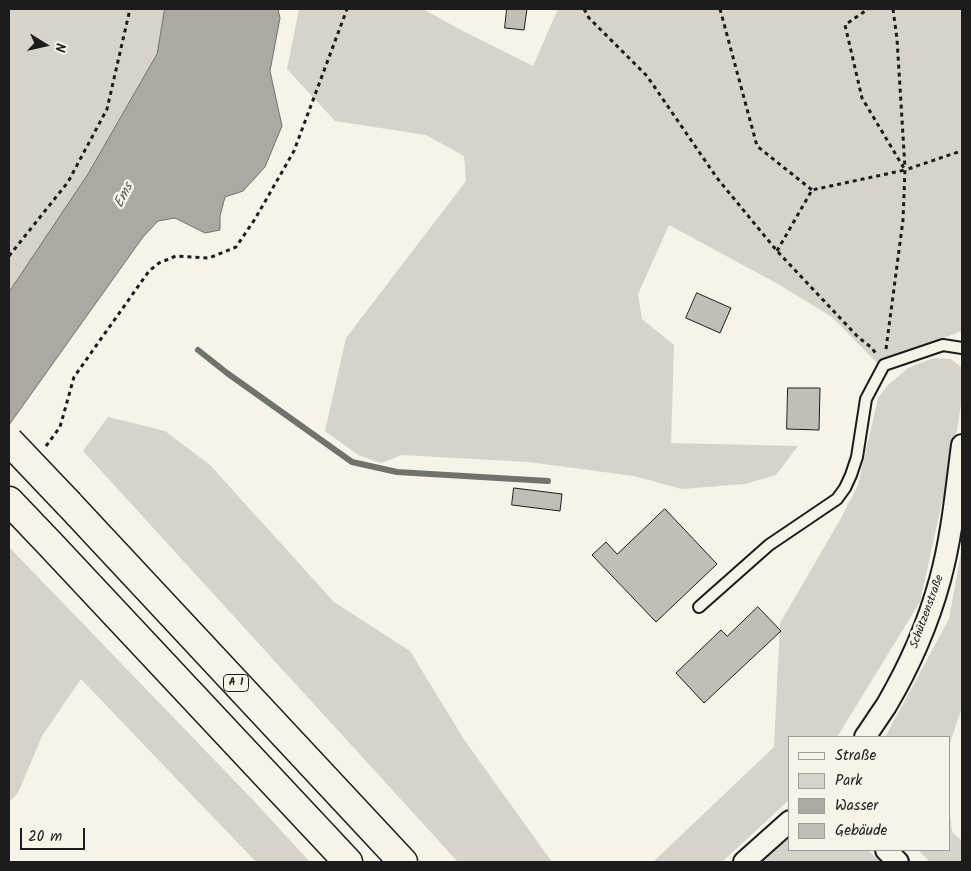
<!DOCTYPE html>
<html>
<head>
<meta charset="utf-8">
<style>
  body { margin:0 }
  #map { position:relative; width:971px; height:871px; overflow:hidden; background:#f7f3e8; font-family:Kalam,sans-serif }
  canvas { display:block }
  .frame { position:absolute; inset:0; border:10px solid #1c1c1c; pointer-events:none }
  .legend { position:absolute; left:788px; top:736px; width:162px; height:115px; box-sizing:border-box; background:#f7f3e8; border:1px solid #9f9d96; margin:0; padding:6px 9px; list-style:none; font-size:15px; color:#1c1c1c }
  .legend li { display:flex; align-items:center; gap:10px; height:25px }
  .legend b { width:25px; border:1px solid #9f9d96 }
  .north { position:absolute; left:20px; top:20px; width:50px; height:50px; -webkit-text-stroke:4px #f7f3e8; paint-order:stroke; rotate:100deg; font-size:14px; font-weight:700; line-height:20px; text-align:center; color:#1c1c1c }
  .north::after { content:''; display:block; margin:auto; width:18px; height:22px; background:#1c1c1c; clip-path:polygon(50% 0,100% 100%,50% 72%,0 100%) }
  .scale { position:absolute; left:20px; top:828px; width:65px; height:22px; box-sizing:border-box; border:2px solid #1c1c1c; border-top:0; padding-left:6px; font-size:15px; line-height:18px; white-space:nowrap; color:#1c1c1c; -webkit-text-stroke:4px #f7f3e8; paint-order:stroke }
</style>
</head>
<body>
<div id="map">
<canvas width="971" height="871"></canvas>
<div class="frame"></div>
<ul class="legend">
<li><b style="height:6px;background:#f7f3e8"></b>Straße</li>
<li><b style="height:14px;background:#d7d3cb"></b>Park</li>
<li><b style="height:14px;background:#aca9a2"></b>Wasser</li>
<li><b style="height:14px;background:#c0beb5"></b>Gebäude</li>
</ul>
<div class="north">N</div>
<div class="scale">20 m</div>
</div>
<script>
const c = document.querySelector('canvas').getContext('2d');
c.lineJoin = 'round';
function fillPath(path, color) { c.fillStyle = color; c.fill(path, 'evenodd'); }
function strokePath(path, color, width, dash) { c.strokeStyle = color; c.lineWidth = width; c.lineCap = dash ? 'butt' : 'round'; c.setLineDash(dash || []); c.stroke(path); }
function write(font, color, halo, rows, align = 'center') {
  c.font = font + ' Kalam,sans-serif'; c.lineWidth = 5; c.setLineDash([]); c.textBaseline = 'middle'; c.strokeStyle = halo; c.fillStyle = color; for (const [text, x, y, turn = 0] of rows) {
    c.save(); c.translate(x, y); c.rotate((+turn || 0) * Math.PI / 180); c.textAlign = isNaN(turn) ? turn : align; if (halo) c.strokeText(text, 0, 0); c.fillText(text, 0, 0); c.restore();
  }
}
fillPath(new Path2D(`
  M 9,9 L 165,9 L 157,54 L 88,174 L 9,292 Z
  M 299,9 L 423,9 L 459,29 L 533,66 L 558,9 L 962,9 L 962,331 L 877,363 L 832,317 L 778,284 L 669,225 L 638,294 L 642,319 L 674,345 L 671,443 L 798,446 L 776,475 L 745,484 L 682,489 L 634,476 L 528,462 L 402,455 L 381,463 L 358,455 L 325,431 L 346,338 L 466,181 L 464,156 L 426,135 L 335,121 L 287,69 Z
  M 933,358 L 951,359 L 962,368 L 962,398 L 955,443 L 920,602 L 837,737 L 790,737 L 790,799 L 722,862 L 653,862 L 774,747 L 780,623 L 840,520 L 858,485 L 878,398 L 887,386 L 908,368 Z
  M 108,417 L 165,431 L 210,465 L 334,602 L 410,651 L 465,741 L 552,862 L 458,862 L 83,451 Z
  M 9,547 L 253,800 L 310,862 L 256,862 L 81,679 L 42,736 L 18,793 L 9,802 Z
  M 962,547 L 962,707 L 950,743 L 950,737 L 885,737 L 949,619 Z
  M 950,813 L 952,832 L 962,841 L 962,862 L 930,862 L 918,850 L 950,850 Z
  M 790,835 L 790,850 L 868,850 L 881,862 L 760,862 Z`), '#d7d3cb');
const water = new Path2D(`
  M 165,9 L 278,9 L 280,18 L 270,71 L 282,126 L 265,167 L 243,191 L 225,197 L 220,216 L 220,230 L 205,233 L 175,218 L 158,221 L 143,237 L 9,425 L 9,292 L 88,174 L 157,54 Z`);
fillPath(water, '#aca9a2');
strokePath(water, '#72716c', 1);
strokePath(new Path2D(`
  M 198,350 L 227,373 L 352,462 L 397,472 L 548,481`), '#72716c', 6);
const building = new Path2D(`
  M 507,9 L 527,9 L 524,30 L 505,28 Z
  M 697,293 L 731,308 L 720,333 L 686,318 Z
  M 788,388 L 820,388 L 819,430 L 787,429 Z
  M 514,488 L 562,494 L 560,511 L 512,505 Z
  M 665,509 L 717,564 L 656,622 L 592,555 L 606,542 L 617,554 Z
  M 758,607 L 781,631 L 704,703 L 676,673 L 721,630 L 727,636 Z`);
fillPath(building, '#c0beb5');
strokePath(building, '#1c1c1c', 1);
const lane = new Path2D(`
  M 699,607 L 769,545 L 837,499 L 845,488 L 851,475 L 857,457 L 866,399 L 884,365 L 943,345 L 962,348`);
const street = new Path2D(`
  M 865,737 C 872,727 879,716 886,706 C 909,667 928,624 940,580 C 952,536 956,491 962,445
  M 886,850 L 898,862
  M 744,862 L 790,821`);
const highway = new Path2D(`
  M 9,501 L 51,545 L 348,862
  M 69,504 L 403,862`);
strokePath(lane, '#1c1c1c', 14);
strokePath(street, '#1c1c1c', 24);
strokePath(highway, '#1c1c1c', 31);
strokePath(new Path2D(`
  M 584,9 L 589,18 L 647,76 L 717,178 L 777,251 L 858,337 L 872,348 L 876,354
  M 720,9 L 757,146 L 812,190
  M 893,9 L 897,39 L 905,168
  M 777,251 L 812,190 L 905,170 L 862,98 L 845,25 L 868,9
  M 9,256 L 68,182 L 107,109 L 130,9
  M 886,349 L 903,220 L 905,170 L 961,151
  M 46,446 L 60,427 L 74,377 L 149,271 L 159,263 L 176,256 L 209,258 L 236,247 L 255,219 L 294,151 L 347,9`), '#1c1c1c', 3, [4, 4]);
strokePath(lane, '#f7f3e8', 10);
strokePath(street, '#f7f3e8', 20);
strokePath(highway, '#f7f3e8', 28);
const highwayBridge = new Path2D(`
  M 9,441 L 69,504`);
strokePath(highwayBridge, '#1c1c1c', 31, []);
strokePath(highwayBridge, '#f7f3e8', 28);
for (const [x, y, w] of [
  [236,683,25]
]) { const box = new Path2D(); box.roundRect(x - w / 2, y - 8.5, w, 17, 4); c.fillStyle = '#f7f3e8'; c.fill(box); strokePath(box, '#1c1c1c', 1); }
write('bold 11px', '#1c1c1c', null, [
  ["A 1",236,683]
]);
write('12px', '#1c1c1c', '#f7f3e8', [
  ["Schützenstraße",928,612,-70]
]);
write('italic 14px', '#565452', '#f7f3e8', [
  ["Ems",125,196,-63]
]);
</script>
</body>
</html>
